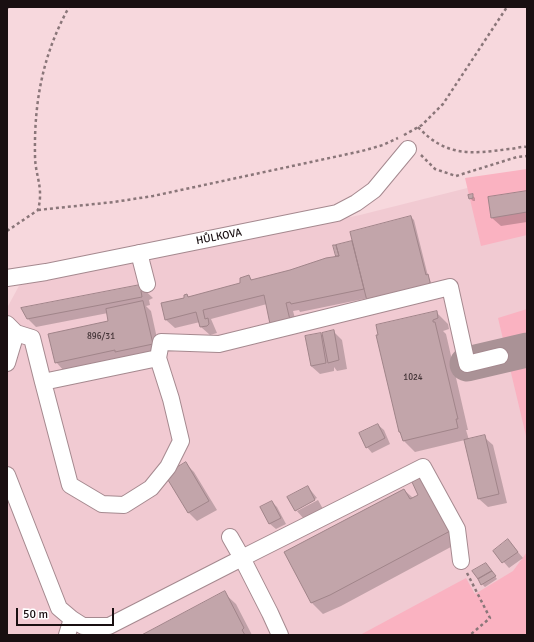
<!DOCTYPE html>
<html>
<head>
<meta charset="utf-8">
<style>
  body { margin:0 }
  #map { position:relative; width:534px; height:642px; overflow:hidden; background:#f7d8dd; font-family:Signika,sans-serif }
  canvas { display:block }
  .frame { position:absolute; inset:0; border:8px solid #190f11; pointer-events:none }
  .scale { position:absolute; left:16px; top:608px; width:98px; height:18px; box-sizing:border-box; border:2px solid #190f11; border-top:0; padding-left:5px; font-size:12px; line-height:14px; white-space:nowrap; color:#190f11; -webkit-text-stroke:3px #fff; paint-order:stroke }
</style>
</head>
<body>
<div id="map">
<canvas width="534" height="642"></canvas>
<div class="frame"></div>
<div class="scale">50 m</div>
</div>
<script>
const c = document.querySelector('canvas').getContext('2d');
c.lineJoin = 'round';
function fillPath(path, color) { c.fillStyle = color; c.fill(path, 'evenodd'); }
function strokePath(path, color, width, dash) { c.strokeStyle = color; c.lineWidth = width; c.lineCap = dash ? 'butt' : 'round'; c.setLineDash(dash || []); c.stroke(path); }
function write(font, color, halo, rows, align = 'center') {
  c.font = font + ' Signika,sans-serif'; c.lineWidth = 3; c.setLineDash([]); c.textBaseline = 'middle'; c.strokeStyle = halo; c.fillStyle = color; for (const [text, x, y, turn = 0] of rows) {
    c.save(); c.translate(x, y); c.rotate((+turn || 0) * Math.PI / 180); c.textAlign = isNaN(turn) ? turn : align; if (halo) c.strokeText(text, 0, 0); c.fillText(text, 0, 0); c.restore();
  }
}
fillPath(new Path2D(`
  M 527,173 L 527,635 L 7,635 L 7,308 L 20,284 L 360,215 Z`), '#f1cad2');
fillPath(new Path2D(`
  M 527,169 L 527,235 L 481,246 L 465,178 Z
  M 527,309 L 527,440 L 498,318 Z
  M 526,490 L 527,490 L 527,635 L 360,635 L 466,578 L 475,594 L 513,571 L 527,552 Z`), '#fab2c1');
fillPath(new Path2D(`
  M 527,192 L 527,222 L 501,226 L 492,218 L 489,198 Z
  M 472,195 L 475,198 L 475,201 L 473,201 L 470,198 Z
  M 411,217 L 414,220 L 428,276 L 432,285 L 300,312 L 299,310 L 293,311 L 298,329 L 267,304 L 211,319 L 217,333 L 210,335 L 201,327 L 200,322 L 175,328 L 166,320 L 162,304 L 185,298 L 187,295 L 189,297 L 241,284 L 248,276 L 253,281 L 337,257 L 334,246 L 353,241 Z
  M 140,286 L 153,298 L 149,300 L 150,305 L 146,306 L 151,311 L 160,352 L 64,371 L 56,362 L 110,322 L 108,313 L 36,327 L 28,319 Z
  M 437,313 L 448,324 L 449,329 L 443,331 L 446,334 L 468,430 L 466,430 L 469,440 L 484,437 L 493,445 L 507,503 L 488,507 L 479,499 L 465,440 L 415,452 L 404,441 L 402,435 L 399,432 L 377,336 Z
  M 333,331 L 342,340 L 347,369 L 337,371 L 334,367 L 334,371 L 320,374 L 311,366 L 320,334 L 324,337 Z
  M 378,425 L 384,430 L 390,444 L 372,453 L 367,447 Z
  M 186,464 L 194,472 L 217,510 L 197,521 L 189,513 L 166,475 Z
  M 308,487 L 317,498 L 297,508 L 297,511 L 318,500 L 323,509 L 304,519 L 296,510 Z
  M 404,490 L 462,541 L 341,606 L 323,614 L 312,603 L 286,553 Z
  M 272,502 L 277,507 L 286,524 L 276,529 L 270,524 L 262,507 Z
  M 508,540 L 523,558 L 509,568 L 494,551 Z
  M 486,564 L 497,579 L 485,587 L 482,584 Z
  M 224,593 L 236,604 L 252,635 L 144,635 Z`), '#0003');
strokePath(new Path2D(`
  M 467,364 L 527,350`), '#aa9296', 35);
const building = new Path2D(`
  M 527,191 L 527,212 L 491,218 L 488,197 Z
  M 473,194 L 473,198 L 469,199 L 468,195 Z
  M 411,216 L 426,275 L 428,274 L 430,282 L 429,285 L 367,301 L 350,232 Z
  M 352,241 L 364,289 L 291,304 L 290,302 L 286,303 L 290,320 L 270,324 L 264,295 L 203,310 L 205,319 L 208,318 L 209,324 L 207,326 L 200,327 L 196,312 L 165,320 L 161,303 L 184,298 L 184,295 L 187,294 L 188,297 L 240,283 L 240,278 L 249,275 L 251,280 L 290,270 L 326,258 L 339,256 L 336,245 Z
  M 333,245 L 336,245 L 339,256 L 336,256 Z
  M 140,285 L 141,289 L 142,289 L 141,291 L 142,297 L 27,319 L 21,308 Z
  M 143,301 L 153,344 L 115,352 L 115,350 L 55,363 L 48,334 L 108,321 L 106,309 Z
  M 437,311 L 438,318 L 433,320 L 433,322 L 435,322 L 458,419 L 456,419 L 458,428 L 403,441 L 400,432 L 399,432 L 376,335 L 378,335 L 376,325 Z
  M 334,330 L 339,360 L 328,363 L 322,333 Z
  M 321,333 L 326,363 L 311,366 L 305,336 Z
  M 378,424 L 385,438 L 366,448 L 359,433 Z
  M 485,435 L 499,494 L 478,499 L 464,440 Z
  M 186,462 L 209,501 L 188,513 L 165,475 Z
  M 424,476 L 452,530 L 330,595 L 311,603 L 284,552 L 404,489 L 410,499 L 418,495 L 412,482 Z
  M 308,486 L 315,500 L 295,511 L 287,497 Z
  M 272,501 L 281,518 L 269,524 L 260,507 Z
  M 508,539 L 518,552 L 502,563 L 493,551 Z
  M 486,563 L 492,571 L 478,579 L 472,571 Z
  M 492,571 L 496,576 L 481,585 L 478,579 Z
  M 225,591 L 244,628 L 242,630 L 245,635 L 142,635 Z`);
fillPath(building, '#c2a5aa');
strokePath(building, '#a1858a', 1);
const minor = new Path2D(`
  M 139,253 L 147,284
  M 7,278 L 46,272 L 337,213 L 356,203 L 374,190 L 408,149
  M 7,324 L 16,333 L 7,363
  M 16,333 L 32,338 L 43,382
  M 158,358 L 171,399 L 181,441 L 168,467 L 151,488 L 124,505 L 102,504 L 70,485 L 43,382 L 158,358 L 161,342 L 219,344 L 450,287 L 467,364 L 500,356
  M 7,475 L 59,608 L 72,619 L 83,626 L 109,626 L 242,558 L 270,613 L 280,635
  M 230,537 L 242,558 L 423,467 L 457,529 L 461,561
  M 67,635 L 72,619`);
strokePath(minor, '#a5898f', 18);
strokePath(new Path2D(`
  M 7,8 L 9,7
  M 418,127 C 446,157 471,154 509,149 C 515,149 521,146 527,147
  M 404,135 L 422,125 L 443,104 L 507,7
  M 421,155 L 435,169 L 456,176 L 517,157 L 527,156
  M 38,210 L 114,202 L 153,196 L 362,151 L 383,145 L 398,138
  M 7,231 L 38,210 C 44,187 35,176 35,155 C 34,101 43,54 69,7
  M 467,573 L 490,618 L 470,635`), '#8a7679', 2.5, [3, 3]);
strokePath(minor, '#fff', 16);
write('9px', '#433437', null, [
  ["896/31",101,337],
  ["1024",413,378]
]);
write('11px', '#190f11', '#fff', [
  ["HŮLKOVA",219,237,-11]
]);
</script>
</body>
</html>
